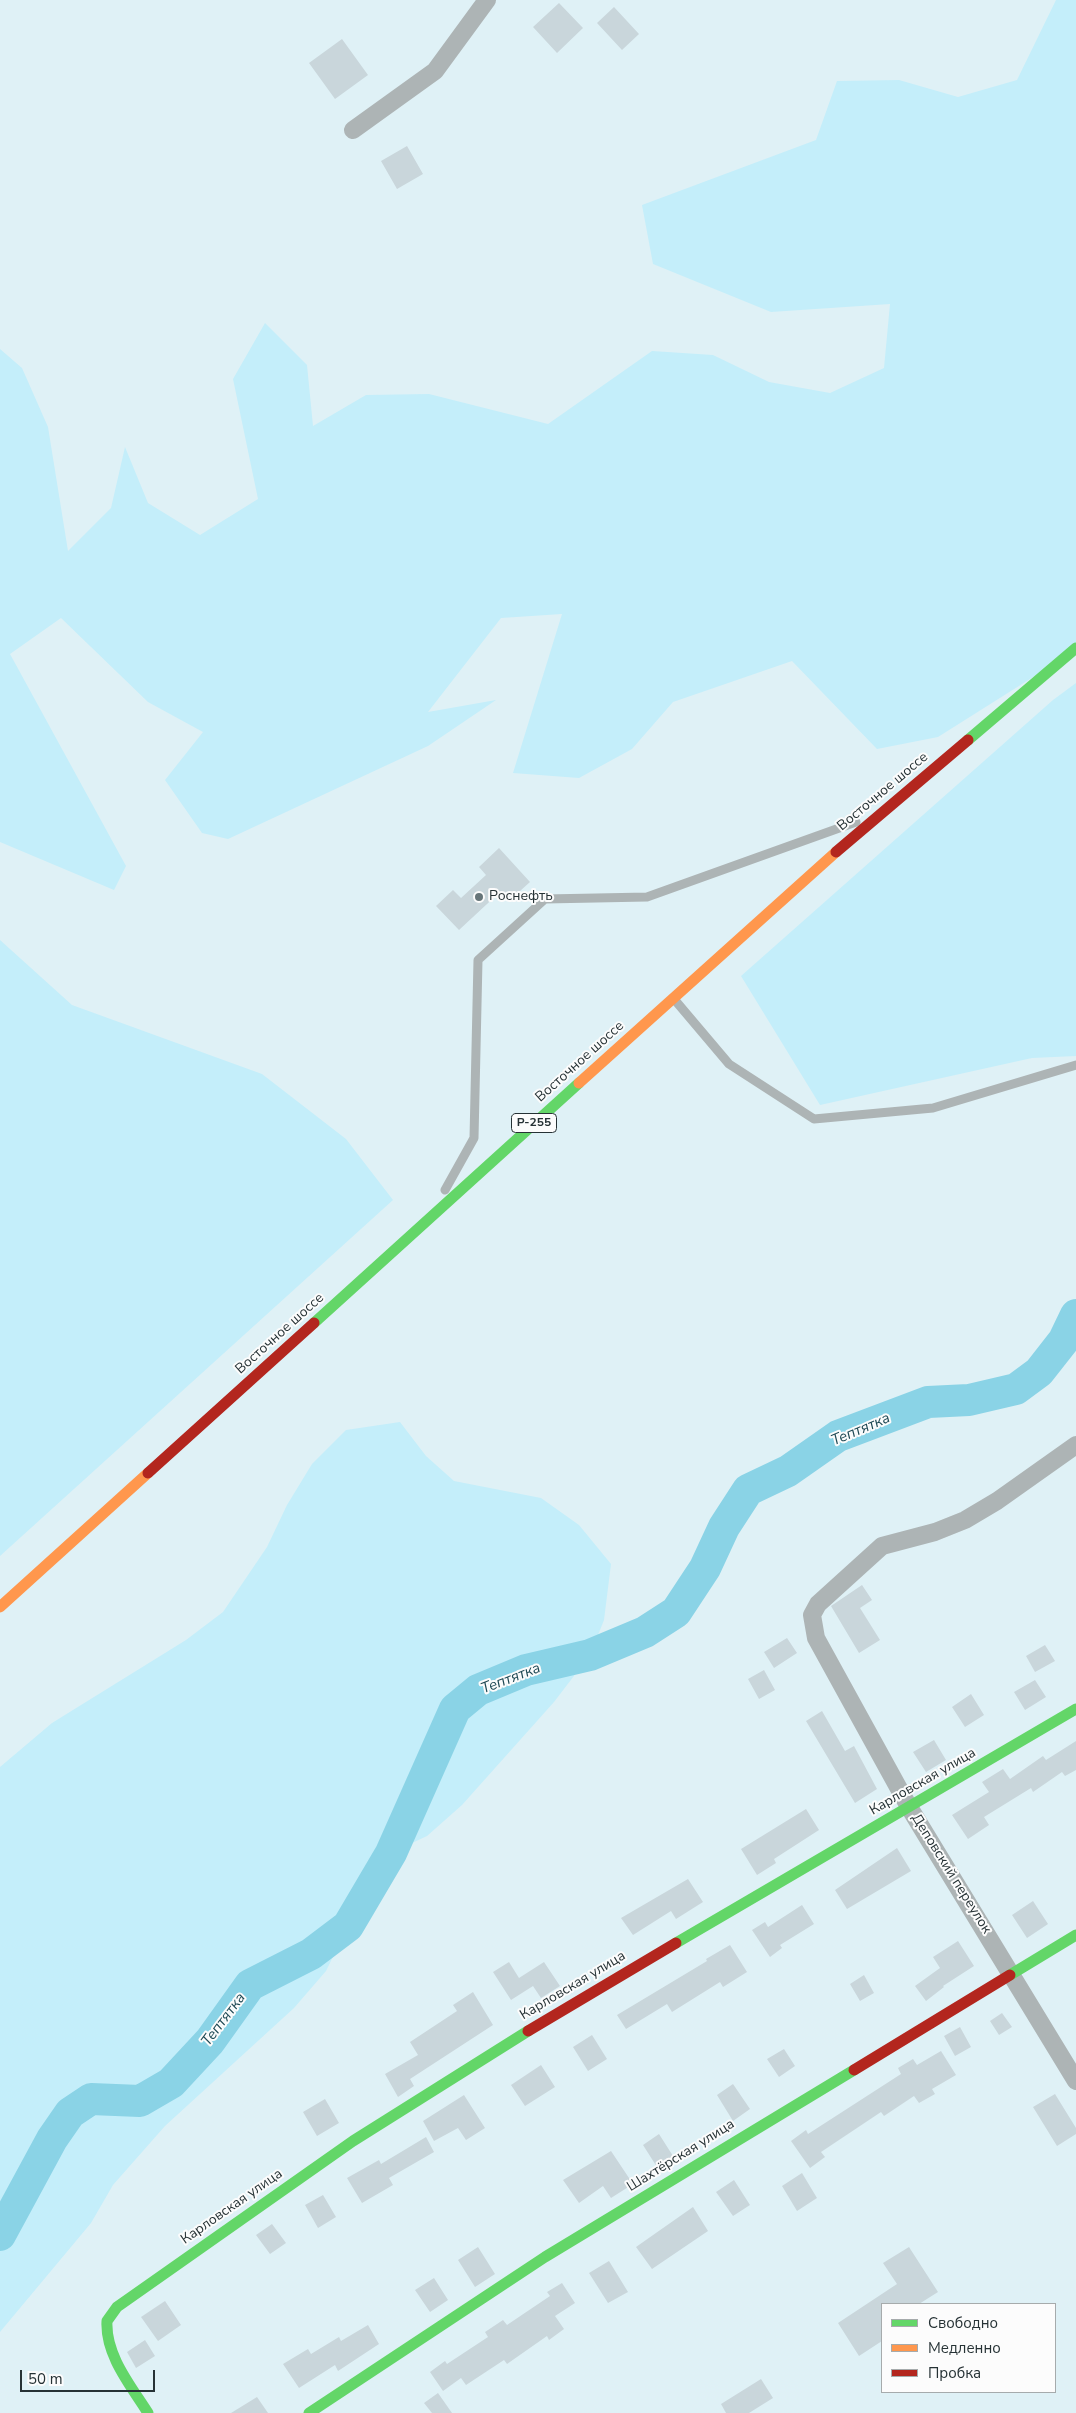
<!DOCTYPE html>
<html>
<head>
<meta charset="utf-8">
<style>
  body { margin:0 }
  #map { position:relative; width:1076px; height:2413px; overflow:hidden; background:#dff1f6; font-family:"Nunito Sans",sans-serif }
  canvas { display:block }
  .legend { position:absolute; left:881px; top:2303px; width:175px; height:90px; box-sizing:border-box; background:#fcfcfc; border:1px solid #a6abac; margin:0; padding:6px 9px; list-style:none; font-size:15px; color:#263235 }
  .legend li { display:flex; align-items:center; gap:10px; height:25px }
  .legend b { width:25px; border:1px solid #a6abac }
  .scale { position:absolute; left:20px; top:2370px; width:135px; height:22px; box-sizing:border-box; border:2px solid #263235; border-top:0; padding-left:6px; font-size:15px; line-height:18px; white-space:nowrap; color:#263235; -webkit-text-stroke:4px #fcfcfc; paint-order:stroke }
</style>
</head>
<body>
<div id="map">
<canvas width="1076" height="2413"></canvas>
<ul class="legend">
<li><b style="height:6px;background:#63d668"></b>Свободно</li>
<li><b style="height:6px;background:#ff974d"></b>Медленно</li>
<li><b style="height:6px;background:#b3261e"></b>Пробка</li>
</ul>
<div class="scale">50 m</div>
</div>
<script>
const c = document.querySelector('canvas').getContext('2d');
c.lineJoin = 'round';
function fillPath(path, color) { c.fillStyle = color; c.fill(path, 'evenodd'); }
function strokePath(path, color, width, dash) { c.strokeStyle = color; c.lineWidth = width; c.lineCap = dash ? 'butt' : 'round'; c.setLineDash(dash || []); c.stroke(path); }
function write(font, color, halo, rows, align = 'center') {
  c.font = font + ' "Nunito Sans",sans-serif'; c.lineWidth = 4; c.setLineDash([]); c.textBaseline = 'middle'; c.strokeStyle = halo; c.fillStyle = color; for (const [text, x, y, turn = 0] of rows) {
    c.save(); c.translate(x, y); c.rotate((+turn || 0) * Math.PI / 180); c.textAlign = isNaN(turn) ? turn : align; if (halo) c.strokeText(text, 0, 0); c.fillText(text, 0, 0); c.restore();
  }
}
fillPath(new Path2D(`
  M 1056,0 L 1076,0 L 1076,650 L 938,737 L 877,749 L 792,661 L 673,702 L 632,749 L 579,778 L 513,773 L 562,614 L 501,618 L 428,712 L 496,700 L 428,746 L 228,839 L 202,833 L 165,780 L 203,732 L 148,702 L 61,618 L 10,654 L 126,866 L 114,890 L 0,842 L 0,349 L 22,368 L 48,427 L 68,551 L 111,508 L 125,447 L 148,503 L 200,535 L 258,499 L 233,379 L 265,323 L 307,365 L 313,426 L 366,395 L 429,394 L 548,424 L 652,351 L 713,355 L 769,382 L 830,393 L 884,368 L 890,304 L 771,312 L 653,264 L 642,205 L 816,140 L 837,81 L 899,80 L 958,97 L 1017,80 Z
  M 1076,683 L 1076,1056 L 1032,1058 L 820,1105 L 741,976 L 1053,700 Z
  M 0,940 L 72,1005 L 262,1074 L 346,1139 L 393,1200 L 0,1556 Z
  M 400,1422 L 426,1456 L 454,1481 L 541,1498 L 579,1525 L 611,1564 L 604,1620 L 590,1655 L 554,1702 L 462,1805 L 427,1836 L 391,1853 L 374,1894 L 348,1926 L 326,1971 L 294,2008 L 165,2126 L 113,2185 L 91,2223 L 0,2332 L 0,1767 L 52,1723 L 186,1640 L 223,1612 L 267,1547 L 287,1505 L 312,1464 L 346,1430 Z`), '#c4eefa');
strokePath(new Path2D(`
  M 0,2235 L 52,2139 L 70,2113 L 91,2099 L 140,2101 L 171,2083 L 210,2041 L 250,1985 L 311,1954 L 348,1926 L 391,1853 L 455,1709 L 478,1690 L 526,1670 L 590,1655 L 645,1632 L 676,1612 L 705,1568 L 724,1527 L 748,1490 L 788,1471 L 838,1436 L 928,1402 L 969,1400 L 1016,1389 L 1039,1372 L 1064,1340 L 1076,1315`), '#8ad3e6', 32);
fillPath(new Path2D(`
  M 559,3 L 583,28 L 557,53 L 533,27 Z
  M 614,7 L 639,34 L 622,50 L 597,23 Z
  M 342,39 L 368,75 L 335,99 L 309,63 Z
  M 407,146 L 423,174 L 397,189 L 381,161 Z
  M 499,848 L 530,882 L 510,900 L 501,891 L 459,930 L 436,906 L 453,890 L 461,898 L 486,875 L 479,867 Z
  M 862,1585 L 872,1600 L 860,1608 L 880,1640 L 859,1653 L 831,1606 Z
  M 787,1638 L 797,1653 L 774,1668 L 764,1652 Z
  M 1045,1645 L 1055,1661 L 1035,1672 L 1026,1656 Z
  M 764,1670 L 775,1690 L 759,1699 L 748,1679 Z
  M 1035,1680 L 1046,1697 L 1025,1710 L 1014,1692 Z
  M 971,1694 L 984,1715 L 965,1727 L 952,1707 Z
  M 822,1711 L 845,1751 L 854,1746 L 877,1789 L 855,1803 L 806,1721 Z
  M 934,1740 L 946,1760 L 926,1772 L 913,1752 Z
  M 1076,1741 L 1076,1770 L 1065,1776 L 1062,1772 L 1033,1792 L 1031,1788 L 984,1817 L 989,1825 L 968,1839 L 952,1815 L 989,1792 L 982,1782 L 1003,1769 L 1010,1779 L 1043,1756 L 1046,1760 Z
  M 806,1809 L 819,1830 L 774,1859 L 776,1863 L 757,1875 L 741,1849 Z
  M 897,1848 L 911,1871 L 847,1909 L 835,1890 Z
  M 688,1879 L 703,1902 L 676,1919 L 671,1911 L 633,1935 L 621,1918 Z
  M 1033,1901 L 1048,1924 L 1027,1938 L 1012,1915 Z
  M 802,1905 L 814,1924 L 780,1945 L 782,1948 L 770,1957 L 752,1930 L 765,1922 L 768,1927 Z
  M 958,1941 L 974,1966 L 943,1986 L 944,1987 L 926,2001 L 915,1986 L 940,1968 L 933,1957 Z
  M 730,1945 L 747,1972 L 723,1987 L 720,1982 L 672,2012 L 667,2004 L 626,2029 L 617,2015 L 707,1961 L 706,1959 Z
  M 509,1962 L 519,1978 L 544,1962 L 560,1986 L 541,1998 L 533,1986 L 511,2000 L 493,1972 Z
  M 864,1975 L 874,1993 L 860,2001 L 850,1984 Z
  M 473,1992 L 493,2025 L 410,2079 L 414,2086 L 398,2097 L 385,2074 L 418,2055 L 410,2042 L 457,2011 L 453,2005 Z
  M 1002,2013 L 1012,2027 L 999,2035 L 990,2021 Z
  M 960,2027 L 971,2047 L 955,2056 L 944,2036 Z
  M 592,2035 L 607,2059 L 588,2071 L 573,2047 Z
  M 784,2049 L 795,2066 L 779,2077 L 767,2059 Z
  M 941,2051 L 956,2075 L 932,2089 L 935,2094 L 919,2103 L 914,2096 L 884,2116 L 881,2112 L 821,2152 L 825,2157 L 810,2168 L 791,2141 L 806,2130 L 808,2134 L 901,2074 L 898,2068 L 913,2059 L 917,2065 Z
  M 541,2065 L 555,2087 L 525,2106 L 511,2085 Z
  M 733,2084 L 750,2109 L 733,2121 L 717,2095 Z
  M 1055,2094 L 1076,2128 L 1076,2134 L 1057,2146 L 1033,2107 Z
  M 464,2095 L 485,2128 L 466,2140 L 458,2128 L 434,2141 L 423,2121 Z
  M 325,2099 L 339,2123 L 317,2136 L 303,2112 Z
  M 659,2134 L 673,2156 L 657,2167 L 643,2145 Z
  M 426,2137 L 434,2152 L 389,2178 L 393,2185 L 362,2203 L 347,2178 L 379,2160 L 381,2164 Z
  M 611,2151 L 633,2184 L 611,2198 L 603,2186 L 579,2203 L 563,2180 Z
  M 802,2173 L 817,2198 L 797,2211 L 782,2186 Z
  M 734,2180 L 750,2205 L 733,2216 L 716,2192 Z
  M 323,2195 L 336,2217 L 318,2228 L 305,2205 Z
  M 693,2207 L 708,2231 L 652,2269 L 636,2247 Z
  M 272,2224 L 286,2243 L 270,2254 L 256,2235 Z
  M 478,2247 L 495,2274 L 475,2287 L 458,2260 Z
  M 909,2247 L 938,2292 L 919,2304 L 882,2304 L 882,2341 L 859,2356 L 838,2323 L 897,2284 L 883,2263 Z
  M 609,2261 L 628,2292 L 608,2303 L 589,2273 Z
  M 434,2278 L 448,2300 L 430,2312 L 415,2290 Z
  M 562,2283 L 575,2303 L 555,2316 L 564,2329 L 549,2340 L 547,2336 L 507,2364 L 504,2360 L 466,2385 L 461,2378 L 443,2391 L 430,2372 L 445,2361 L 447,2364 L 488,2337 L 485,2332 L 503,2320 L 507,2325 L 550,2296 L 547,2292 Z
  M 165,2301 L 181,2325 L 158,2341 L 141,2317 Z
  M 368,2325 L 379,2344 L 338,2371 L 335,2365 L 299,2388 L 283,2364 L 308,2349 L 311,2354 L 339,2337 L 341,2341 Z
  M 145,2340 L 155,2356 L 136,2368 L 127,2352 Z
  M 761,2379 L 773,2398 L 749,2413 L 726,2413 L 721,2404 Z
  M 438,2393 L 452,2413 L 432,2413 L 424,2403 Z
  M 257,2397 L 268,2413 L 231,2413 Z`), '#c9d6db');
strokePath(new Path2D(`
  M 674,999 L 729,1064 L 814,1119 L 933,1108 L 1076,1065
  M 445,1190 L 474,1138 L 478,960 L 545,899 L 647,897 L 856,822`), '#adb4b5', 9);
strokePath(new Path2D(`
  M 353,130 L 435,71 L 487,0
  M 1076,1445 L 997,1501 L 965,1520 L 935,1532 L 882,1546 L 818,1604 L 812,1615 L 816,1638 L 909,1807 L 1076,2081`), '#adb4b5', 18);
strokePath(new Path2D(`
  M 968,740 L 1076,648
  M 314,1323 L 579,1083
  M 676,1943 L 1076,1709
  M 1010,1975 L 1076,1935
  M 148,2413 C 131,2386 105,2355 107,2321 L 117,2307 L 353,2141 L 528,2031
  M 309,2413 L 545,2257 L 854,2070`), '#63d668', 11);
strokePath(new Path2D(`
  M 579,1083 L 836,852
  M 0,1607 L 148,1473`), '#ff974d', 11);
strokePath(new Path2D(`
  M 836,852 L 968,740
  M 148,1473 L 314,1323
  M 528,2031 L 676,1943
  M 854,2070 L 1010,1975`), '#b3261e', 11);
for (const [x, y, r, color] of [
  [479,897,5,"#677579"]
]) { const dot = new Path2D(); dot.arc(x, y, r, 0, 2 * Math.PI); c.fillStyle = color; c.fill(dot); strokePath(dot, '#fcfcfc', 2); }
for (const [x, y, w] of [
  [534,1123,45]
]) { const box = new Path2D(); box.roundRect(x - w / 2, y - 9.5, w, 19, 4); c.fillStyle = '#fcfcfc'; c.fill(box); strokePath(box, '#263235', 1); }
write('bold 12px', '#263235', null, [
  ["Р-255",534,1123]
]);
write('14px', '#263235', '#fcfcfc', [
  ["Восточное шоссе",883,792,-40],
  ["Восточное шоссе",580,1062,-42],
  ["Восточное шоссе",280,1334,-42],
  ["Карловская улица",923,1782,-30],
  ["Деповский переулок",951,1874,58],
  ["Карловская улица",573,1986,-31],
  ["Шахтёрская улица",681,2156,-32],
  ["Карловская улица",232,2207,-35]
]);
write('14px', '#263235', '#fcfcfc', [
  ["Роснефть",489,897]
], 'left');
write('italic 15px', '#1d4853', '#fcfcfc', [
  ["Тептятка",861,1430,-23],
  ["Тептятка",511,1679,-21],
  ["Тептятка",224,2020,-53]
]);
</script>
</body>
</html>
